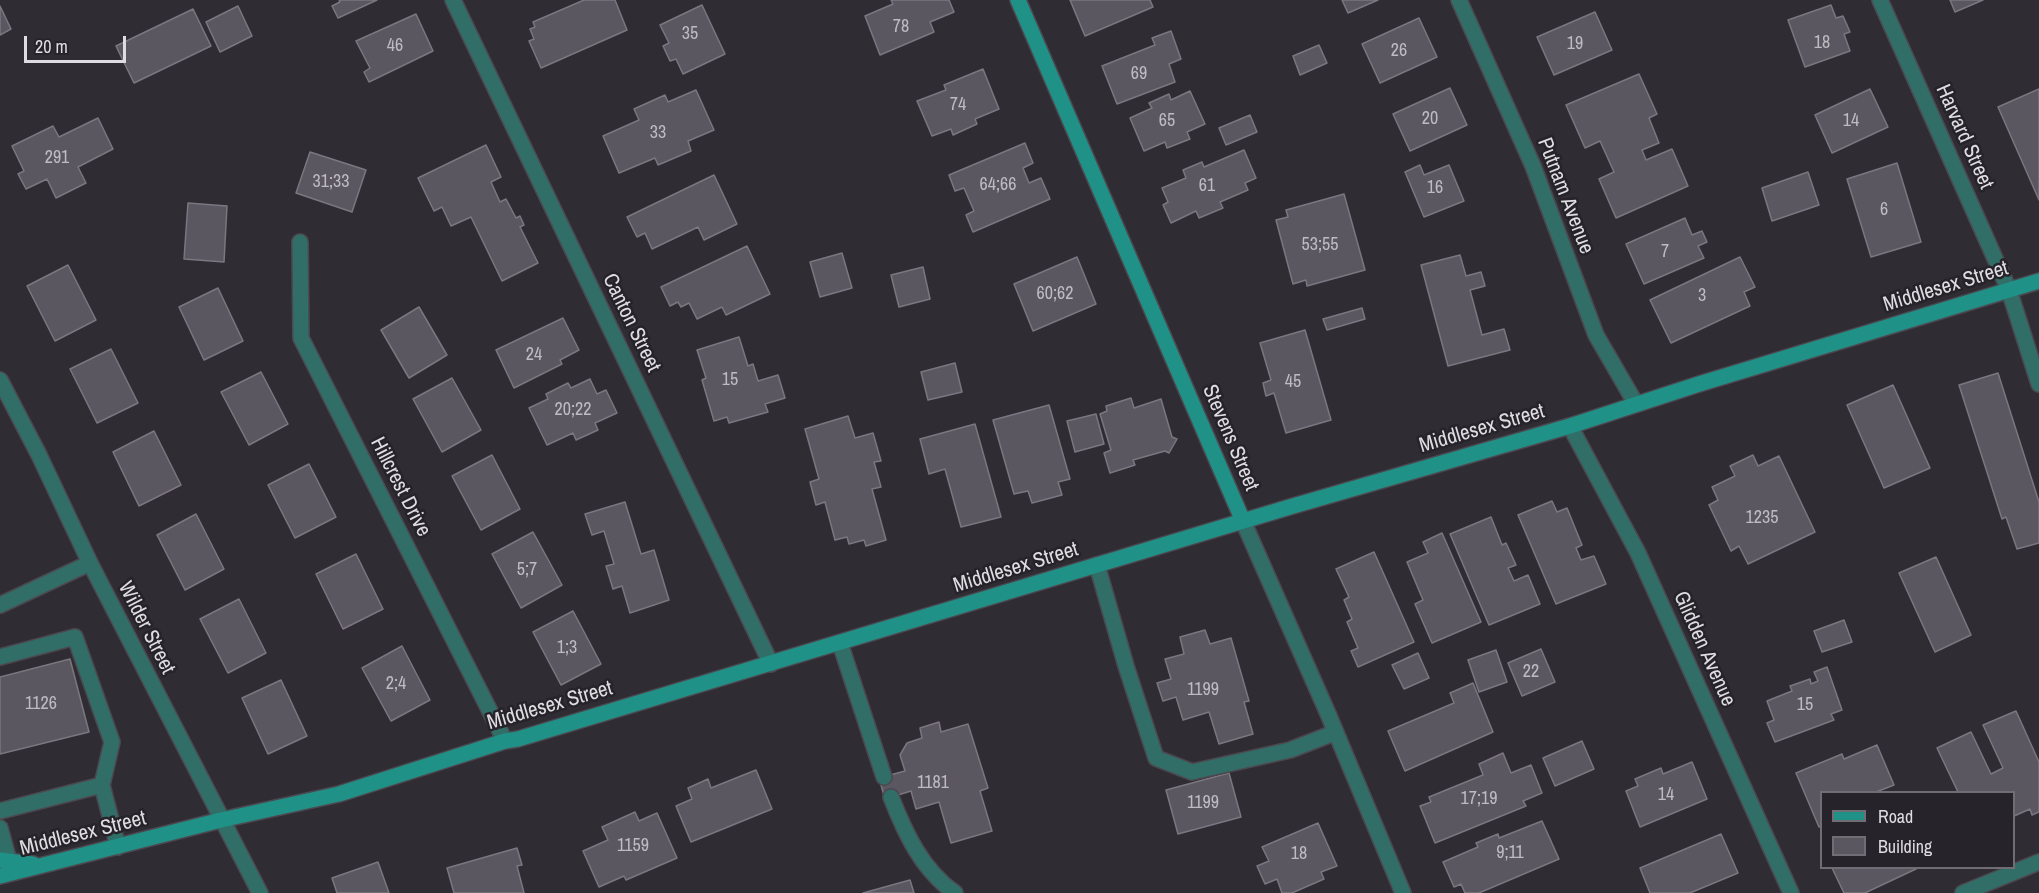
<!DOCTYPE html>
<html>
<head>
<meta charset="utf-8">
<style>
  body { margin:0 }
  #map { position:relative; width:2039px; height:893px; overflow:hidden; background:#302c34; font-family:"Archivo Narrow",sans-serif }
  canvas { display:block }
  .legend { position:absolute; left:1820px; top:791px; width:195px; height:78px; box-sizing:border-box; background:#26232a; border:2px solid #706d74; margin:0; padding:8px 10px; list-style:none; font-size:18px; color:#dfdde2 }
  .legend li { display:flex; align-items:center; gap:12px; height:30px }
  .legend b { width:30px; border:2px solid #706d74 }
  .scale { position:absolute; left:24px; top:36px; width:102px; height:27px; box-sizing:border-box; border:3px solid #dfdde2; border-top:0; padding-left:8px; font-size:18px; line-height:21px; white-space:nowrap; color:#dfdde2; -webkit-text-stroke:4px #26232a; paint-order:stroke }
</style>
</head>
<body>
<div id="map">
<canvas width="2039" height="893"></canvas>
<ul class="legend">
<li><b style="height:8px;background:#209187"></b>Road</li>
<li><b style="height:16px;background:#5b5760"></b>Building</li>
</ul>
<div class="scale">20 m</div>
</div>
<script>
const c = document.querySelector('canvas').getContext('2d');
c.lineJoin = 'round';
function fillPath(path, color) { c.fillStyle = color; c.fill(path, 'evenodd'); }
function strokePath(path, color, width, dash) { c.strokeStyle = color; c.lineWidth = width; c.lineCap = dash ? 'butt' : 'round'; c.setLineDash(dash || []); c.stroke(path); }
function write(font, color, halo, rows, align = 'center') {
  c.font = font + ' "Archivo Narrow",sans-serif'; c.lineWidth = 5; c.setLineDash([]); c.textBaseline = 'middle'; c.strokeStyle = halo; c.fillStyle = color; for (const [text, x, y, turn = 0] of rows) {
    c.save(); c.translate(x, y); c.rotate((+turn || 0) * Math.PI / 180); c.textAlign = isNaN(turn) ? turn : align; if (halo) c.strokeText(text, 0, 0); c.fillText(text, 0, 0); c.restore();
  }
}
const building = new Path2D(`
  M 339,0 L 377,0 L 338,18 L 332,6 L 340,2 Z
  M 584,0 L 615,0 L 627,30 L 541,68 L 529,41 L 534,39 L 530,29 L 535,27 L 533,22 Z
  M 891,0 L 949,0 L 954,12 L 930,22 L 934,32 L 880,55 L 865,16 L 893,4 Z
  M 1070,0 L 1150,0 L 1153,7 L 1085,36 Z
  M 1342,0 L 1378,0 L 1348,13 Z
  M 1950,0 L 1983,0 L 1955,12 Z
  M 702,5 L 725,54 L 683,74 L 676,59 L 670,61 L 663,46 L 669,43 L 660,25 Z
  M 1831,5 L 1836,18 L 1843,16 L 1850,32 L 1844,34 L 1850,51 L 1805,67 L 1788,20 Z
  M 0,6 L 11,29 L 0,35 Z
  M 238,6 L 252,36 L 220,52 L 206,22 Z
  M 193,9 L 211,46 L 134,83 L 116,46 Z
  M 1595,12 L 1612,50 L 1554,75 L 1537,37 Z
  M 416,14 L 433,51 L 369,82 L 364,72 L 370,68 L 356,41 Z
  M 1419,18 L 1437,57 L 1380,83 L 1362,44 Z
  M 1171,31 L 1181,59 L 1169,64 L 1175,82 L 1117,104 L 1102,66 L 1155,45 L 1152,38 Z
  M 1319,45 L 1327,63 L 1300,75 L 1293,56 Z
  M 983,69 L 999,109 L 975,119 L 977,124 L 953,135 L 951,129 L 932,136 L 917,101 L 946,90 L 944,85 Z
  M 1639,74 L 1657,114 L 1649,118 L 1659,143 L 1642,150 L 1646,160 L 1672,149 L 1688,186 L 1616,218 L 1599,179 L 1614,172 L 1600,141 L 1585,148 L 1566,105 Z
  M 1450,88 L 1467,125 L 1410,151 L 1393,114 Z
  M 1870,89 L 1888,127 L 1832,153 L 1815,115 Z
  M 2039,89 L 2039,200 L 1998,107 Z
  M 696,90 L 714,130 L 688,141 L 691,151 L 658,165 L 655,158 L 619,173 L 603,136 L 639,120 L 634,109 L 665,95 L 668,102 Z
  M 1190,91 L 1205,124 L 1187,132 L 1190,139 L 1167,148 L 1165,142 L 1144,151 L 1130,118 L 1152,108 L 1149,103 L 1169,94 L 1171,100 Z
  M 1250,115 L 1257,132 L 1226,145 L 1219,128 Z
  M 98,118 L 113,149 L 78,167 L 86,183 L 56,198 L 47,179 L 26,189 L 18,174 L 24,171 L 12,146 L 53,126 L 59,137 Z
  M 1025,143 L 1033,163 L 1023,168 L 1029,183 L 1041,178 L 1050,199 L 973,232 L 966,215 L 974,211 L 964,188 L 955,191 L 949,175 Z
  M 486,145 L 501,177 L 491,182 L 500,202 L 506,199 L 516,218 L 520,216 L 524,225 L 520,227 L 538,263 L 502,281 L 471,217 L 451,226 L 442,207 L 434,211 L 418,178 Z
  M 1244,150 L 1256,178 L 1245,183 L 1248,190 L 1220,202 L 1223,208 L 1199,218 L 1196,211 L 1171,223 L 1163,205 L 1168,202 L 1162,188 L 1186,178 L 1183,170 L 1202,162 L 1204,167 Z
  M 310,152 L 366,170 L 352,212 L 296,193 Z
  M 1897,163 L 1921,242 L 1871,257 L 1847,179 Z
  M 1420,165 L 1424,175 L 1449,165 L 1464,201 L 1424,217 L 1405,172 Z
  M 1808,172 L 1819,205 L 1772,221 L 1762,188 Z
  M 714,175 L 737,224 L 704,240 L 698,227 L 652,249 L 645,233 L 637,237 L 627,217 Z
  M 1344,194 L 1365,270 L 1307,286 L 1306,280 L 1293,284 L 1276,220 L 1288,217 L 1286,210 Z
  M 188,203 L 227,206 L 224,262 L 184,259 Z
  M 1685,218 L 1692,235 L 1702,231 L 1707,242 L 1698,246 L 1704,258 L 1644,284 L 1626,244 Z
  M 747,246 L 770,294 L 726,315 L 722,307 L 697,319 L 689,303 L 681,307 L 678,302 L 670,306 L 661,287 Z
  M 842,253 L 852,288 L 820,297 L 810,262 Z
  M 1460,255 L 1466,276 L 1481,272 L 1485,286 L 1470,290 L 1482,335 L 1504,329 L 1510,350 L 1448,366 L 1421,265 Z
  M 1077,257 L 1096,304 L 1033,331 L 1014,284 Z
  M 1740,257 L 1755,287 L 1744,292 L 1750,306 L 1671,343 L 1650,300 Z
  M 68,265 L 96,320 L 55,341 L 27,286 Z
  M 923,267 L 930,299 L 899,307 L 891,275 Z
  M 218,288 L 243,341 L 204,360 L 179,307 Z
  M 419,307 L 447,355 L 409,378 L 381,330 Z
  M 1362,308 L 1365,319 L 1327,330 L 1323,319 Z
  M 563,318 L 579,350 L 560,360 L 562,364 L 514,388 L 496,350 Z
  M 1305,330 L 1331,420 L 1286,433 L 1274,393 L 1266,396 L 1263,383 L 1271,380 L 1260,343 Z
  M 739,337 L 748,366 L 753,364 L 758,381 L 778,375 L 785,398 L 765,404 L 768,412 L 729,423 L 727,417 L 714,421 L 702,380 L 706,378 L 697,350 Z
  M 111,349 L 138,403 L 97,423 L 70,369 Z
  M 955,363 L 962,392 L 928,400 L 921,372 Z
  M 261,372 L 288,424 L 249,445 L 221,392 Z
  M 1998,373 L 2039,502 L 2039,543 L 2017,549 L 2006,517 L 2002,519 L 1959,385 Z
  M 452,378 L 481,430 L 442,452 L 413,399 Z
  M 590,379 L 597,394 L 606,390 L 617,413 L 595,423 L 598,430 L 576,440 L 573,433 L 547,445 L 529,408 L 548,399 L 546,394 L 568,383 L 571,388 Z
  M 1893,385 L 1930,468 L 1884,488 L 1847,405 Z
  M 1131,398 L 1134,408 L 1161,399 L 1172,437 L 1177,439 L 1169,453 L 1165,451 L 1133,460 L 1135,465 L 1110,473 L 1104,453 L 1111,450 L 1100,414 L 1107,411 L 1106,406 Z
  M 1049,405 L 1070,479 L 1058,482 L 1062,495 L 1032,503 L 1028,491 L 1014,494 L 993,420 Z
  M 1096,414 L 1104,444 L 1075,452 L 1067,421 Z
  M 848,416 L 855,438 L 873,433 L 881,461 L 874,462 L 881,487 L 872,489 L 886,540 L 866,546 L 864,540 L 849,544 L 847,537 L 835,540 L 825,502 L 816,505 L 810,482 L 819,479 L 805,429 Z
  M 975,424 L 1001,517 L 961,527 L 945,469 L 929,474 L 920,439 Z
  M 154,431 L 181,485 L 139,506 L 113,452 Z
  M 492,455 L 520,509 L 481,530 L 452,476 Z
  M 1753,455 L 1758,466 L 1779,456 L 1815,532 L 1748,564 L 1739,546 L 1731,551 L 1709,505 L 1718,500 L 1712,487 L 1735,476 L 1730,466 Z
  M 309,464 L 336,517 L 295,538 L 268,485 Z
  M 1552,501 L 1557,512 L 1567,508 L 1582,545 L 1576,548 L 1581,560 L 1594,556 L 1606,584 L 1556,604 L 1518,515 Z
  M 625,502 L 641,554 L 654,550 L 669,600 L 630,613 L 622,586 L 613,589 L 606,566 L 614,564 L 604,531 L 592,535 L 585,514 Z
  M 196,514 L 224,569 L 185,590 L 157,535 Z
  M 1491,517 L 1502,545 L 1506,543 L 1516,565 L 1508,568 L 1514,581 L 1528,575 L 1540,604 L 1489,625 L 1450,534 Z
  M 533,532 L 562,585 L 521,608 L 492,554 Z
  M 1442,533 L 1481,622 L 1432,643 L 1415,604 L 1423,600 L 1407,562 L 1428,553 L 1423,542 Z
  M 1374,552 L 1414,642 L 1358,667 L 1351,651 L 1358,648 L 1347,622 L 1352,619 L 1344,600 L 1349,597 L 1336,569 Z
  M 356,554 L 383,609 L 343,629 L 316,574 Z
  M 1936,557 L 1971,635 L 1935,652 L 1899,573 Z
  M 239,599 L 266,653 L 228,673 L 200,619 Z
  M 573,611 L 601,664 L 561,685 L 533,632 Z
  M 1844,620 L 1852,642 L 1822,652 L 1814,631 Z
  M 1205,630 L 1210,644 L 1231,638 L 1249,701 L 1244,702 L 1253,734 L 1219,744 L 1209,712 L 1183,720 L 1176,697 L 1163,701 L 1157,683 L 1171,679 L 1165,659 L 1184,654 L 1180,637 Z
  M 402,646 L 430,700 L 391,721 L 362,668 Z
  M 1541,649 L 1555,682 L 1522,696 L 1508,663 Z
  M 1496,650 L 1507,682 L 1479,692 L 1468,660 Z
  M 1418,653 L 1429,678 L 1404,689 L 1392,665 Z
  M 70,659 L 89,732 L 0,754 L 0,677 Z
  M 1827,667 L 1842,710 L 1831,714 L 1834,720 L 1775,742 L 1767,723 L 1774,720 L 1767,701 L 1792,691 L 1790,686 L 1810,679 L 1811,684 L 1818,681 L 1814,672 Z
  M 281,680 L 307,736 L 268,754 L 242,698 Z
  M 1473,683 L 1493,732 L 1405,771 L 1388,731 L 1454,703 L 1450,693 Z
  M 2016,711 L 2039,762 L 2039,812 L 2032,815 L 2030,809 L 2014,816 L 2014,792 L 1958,792 L 1937,748 L 1971,732 L 1991,774 L 2003,768 L 1983,725 Z
  M 939,722 L 941,732 L 968,724 L 988,788 L 980,791 L 992,831 L 951,843 L 939,802 L 916,809 L 911,791 L 885,799 L 879,778 L 905,771 L 900,755 L 907,743 L 922,738 L 920,728 Z
  M 1582,741 L 1594,769 L 1555,786 L 1543,758 Z
  M 1877,745 L 1894,785 L 1876,792 L 1822,792 L 1822,826 L 1819,827 L 1796,773 L 1842,754 L 1844,759 Z
  M 1503,753 L 1511,773 L 1531,765 L 1542,793 L 1523,801 L 1526,806 L 1435,843 L 1420,806 L 1431,802 L 1429,797 L 1483,775 L 1479,764 Z
  M 1692,762 L 1707,799 L 1640,827 L 1626,791 L 1638,786 L 1635,779 L 1661,768 L 1663,774 Z
  M 756,770 L 772,809 L 691,842 L 676,806 L 692,799 L 688,788 L 708,779 L 711,788 Z
  M 1229,773 L 1241,817 L 1178,834 L 1166,790 Z
  M 635,812 L 639,821 L 657,813 L 677,858 L 626,880 L 624,876 L 599,887 L 583,851 L 608,840 L 602,827 Z
  M 1542,821 L 1559,859 L 1479,893 L 1465,893 L 1461,884 L 1454,887 L 1443,862 L 1478,847 L 1476,843 L 1498,834 L 1499,838 Z
  M 1318,823 L 1337,866 L 1321,872 L 1324,879 L 1292,893 L 1282,893 L 1277,879 L 1265,884 L 1257,866 L 1269,861 L 1262,847 Z
  M 1721,834 L 1738,873 L 1690,893 L 1650,893 L 1640,868 Z
  M 517,848 L 522,865 L 517,866 L 524,893 L 454,893 L 447,868 Z
  M 378,862 L 389,893 L 337,893 L 332,878 Z
  M 1832,868 L 1918,868 L 1865,893 L 1844,893 Z
  M 910,880 L 914,893 L 863,893 Z`);
fillPath(building, '#5b5760');
strokePath(building, '#7b7780', 1.5);
const service = new Path2D(`
  M 2009,290 L 2039,384
  M 1097,565 L 1126,666 L 1156,758 L 1192,772 L 1290,750 L 1334,733
  M 840,643 L 884,777
  M 0,657 L 75,637 L 112,742 L 102,785
  M 891,797 C 905,833 922,870 955,893
  M 0,811 L 102,785 L 118,847
  M 0,828 L 9,861`);
const minor = new Path2D(`
  M 453,0 L 771,664
  M 1459,0 L 1533,166 L 1596,335 L 1636,404
  M 1880,0 L 2009,290
  M 300,242 L 301,338 L 505,741
  M 1570,426 L 1638,553 L 1791,893
  M 1243,521 L 1329,716 L 1403,893
  M 0,605 L 90,563
  M 1963,893 L 2039,862`);
const tertiary = new Path2D(`
  M 0,380 L 39,455 L 90,563 L 260,893`);
const secondary = new Path2D(`
  M 1018,0 L 1243,521
  M 0,860 L 33,864
  M 0,876 L 221,820 L 339,794 L 505,741 L 518,739 L 1293,506 L 1570,426 L 1699,384 L 2039,281`);
strokePath(service, '#4c4850', 18);
strokePath(minor, '#4c4850', 18);
strokePath(tertiary, '#4c4850', 18);
strokePath(secondary, '#4c4850', 18);
strokePath(service, '#316e67', 15);
strokePath(minor, '#316e67', 15);
strokePath(tertiary, '#316e67', 15);
strokePath(secondary, '#209187', 15);
write('18px', '#bebcc2', null, [
  ["78",901,27],
  ["35",690,34],
  ["18",1822,43],
  ["19",1575,44],
  ["46",395,46],
  ["26",1399,51],
  ["69",1139,74],
  ["74",958,105],
  ["20",1430,119],
  ["65",1167,121],
  ["14",1851,121],
  ["33",658,133],
  ["291",57,158],
  ["31;33",331,182],
  ["64;66",998,185],
  ["61",1207,186],
  ["16",1435,188],
  ["6",1884,210],
  ["53;55",1320,245],
  ["7",1665,252],
  ["60;62",1055,294],
  ["3",1702,296],
  ["24",534,355],
  ["15",730,380],
  ["45",1293,382],
  ["20;22",573,410],
  ["1235",1762,518],
  ["5;7",527,570],
  ["1;3",567,648],
  ["22",1531,672],
  ["2;4",396,684],
  ["1199",1203,690],
  ["1126",41,704],
  ["15",1805,705],
  ["1181",933,783],
  ["14",1666,795],
  ["17;19",1479,799],
  ["1199",1203,803],
  ["1159",633,846],
  ["9;11",1510,853],
  ["18",1299,854]
]);
write('21px', '#dfdde2', '#26232a', [
  ["Harvard Street",1964,137,66],
  ["Putnam Avenue",1565,196,69],
  ["Middlesex Street",1946,287,-17],
  ["Canton Street",631,323,64],
  ["Middlesex Street",1482,429,-16],
  ["Stevens Street",1230,438,67],
  ["Hillcrest Drive",400,487,63],
  ["Middlesex Street",1016,568,-17],
  ["Wilder Street",146,628,63],
  ["Glidden Avenue",1704,649,66],
  ["Middlesex Street",550,706,-16],
  ["Middlesex Street",83,834,-14]
]);
</script>
</body>
</html>
